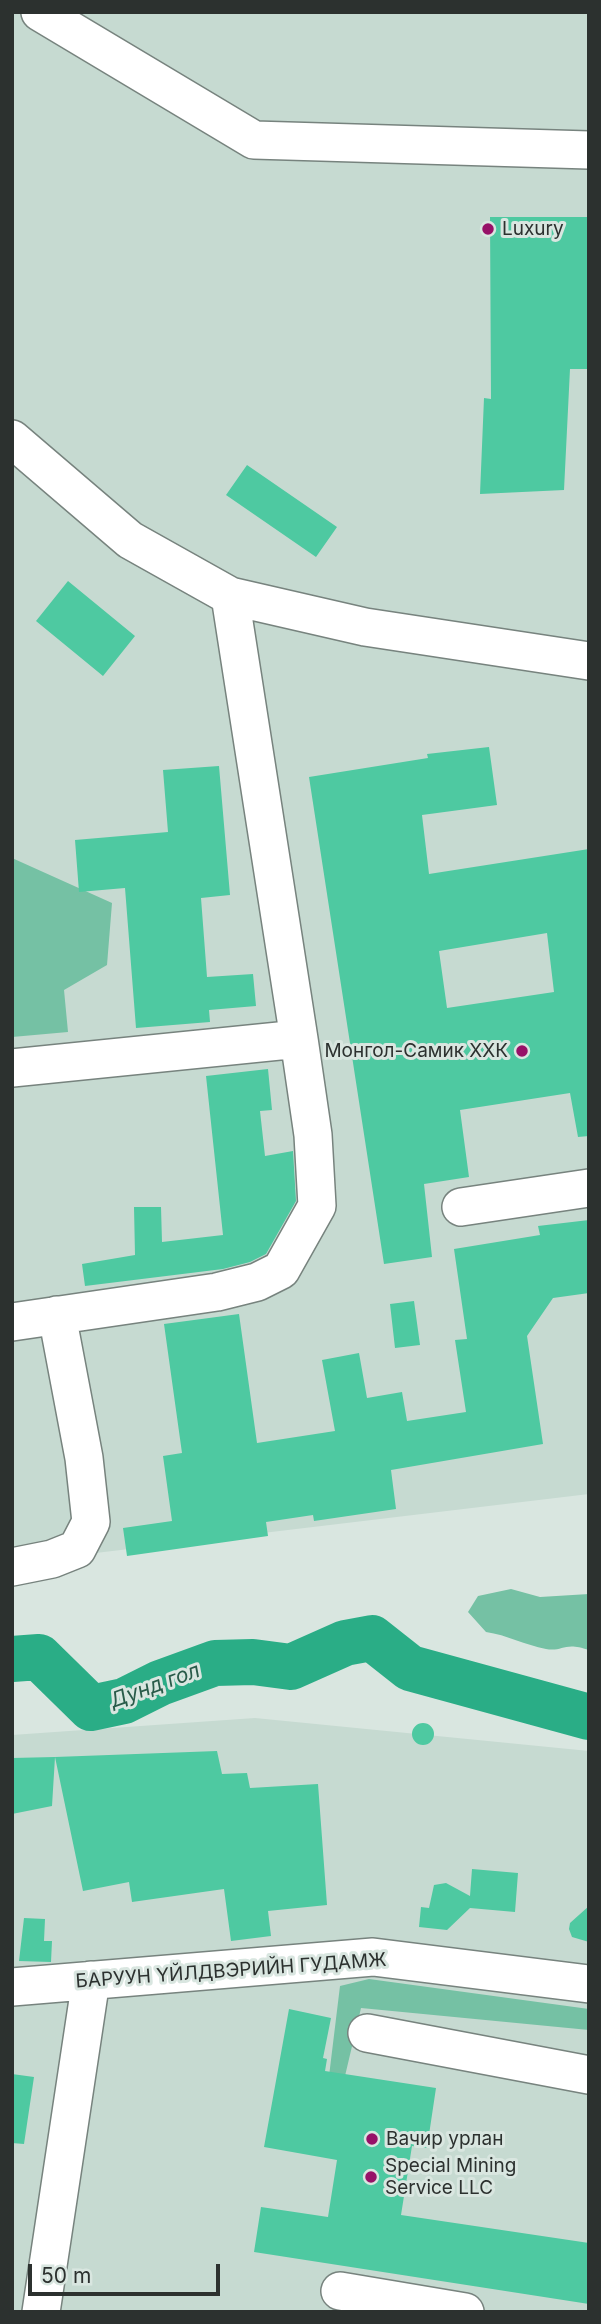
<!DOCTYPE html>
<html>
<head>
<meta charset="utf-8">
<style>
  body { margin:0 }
  #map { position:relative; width:601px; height:2324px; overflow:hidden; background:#d9e6e0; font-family:Inter,sans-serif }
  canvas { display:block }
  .frame { position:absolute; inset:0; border:14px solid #2c312f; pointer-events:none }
  .scale { position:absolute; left:28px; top:2264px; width:192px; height:32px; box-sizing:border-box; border:4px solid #2c312f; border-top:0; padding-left:9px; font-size:21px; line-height:24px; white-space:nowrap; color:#2c312f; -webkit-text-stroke:5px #d9e6e0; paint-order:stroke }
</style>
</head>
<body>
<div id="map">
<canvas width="601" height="2324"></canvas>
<div class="frame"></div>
<div class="scale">50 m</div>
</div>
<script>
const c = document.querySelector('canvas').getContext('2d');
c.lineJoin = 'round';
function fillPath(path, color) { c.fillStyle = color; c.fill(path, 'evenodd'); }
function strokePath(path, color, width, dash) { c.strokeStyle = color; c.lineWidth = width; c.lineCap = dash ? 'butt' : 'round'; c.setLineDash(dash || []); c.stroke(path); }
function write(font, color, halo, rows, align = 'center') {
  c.font = font + ' Inter,sans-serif'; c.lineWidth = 6; c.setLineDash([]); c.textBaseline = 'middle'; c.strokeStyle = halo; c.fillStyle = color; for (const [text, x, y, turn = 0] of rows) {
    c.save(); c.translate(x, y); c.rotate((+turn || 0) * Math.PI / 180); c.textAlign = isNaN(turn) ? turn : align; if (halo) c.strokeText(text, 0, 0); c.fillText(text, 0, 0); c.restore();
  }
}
fillPath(new Path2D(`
  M 12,12 L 589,12 L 589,1494 L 12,1563 Z
  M 255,1718 L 589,1751 L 589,2312 L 12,2312 L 12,1735 Z`), '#c6dad1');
fillPath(new Path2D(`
  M 12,858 L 112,903 L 107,965 L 64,990 L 68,1032 L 12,1037 Z
  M 511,1589 L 540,1597 L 589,1594 L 589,1650 C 564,1641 563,1652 546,1649 C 525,1645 507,1635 486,1632 L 468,1612 L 478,1596 Z
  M 369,1979 L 589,2009 L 589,2030 L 361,2008 L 337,2110 L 325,2109 L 340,1986 Z`), '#75c1a4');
strokePath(new Path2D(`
  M 12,1659 L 39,1657 L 91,1708 L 124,1701 L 160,1683 L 215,1663 L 253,1662 L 291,1667 L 345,1643 L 372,1638 L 410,1668 L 589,1717`), '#2aad86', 46);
fillPath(new Path2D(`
  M 490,217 L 589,217 L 589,369 L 570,369 L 564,490 L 480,494 L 484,398 L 491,399 Z
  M 247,465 L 337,527 L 316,557 L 226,495 Z
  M 68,581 L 135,636 L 103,676 L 36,621 Z
  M 489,747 L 497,805 L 422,815 L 429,874 L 589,849 L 589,1136 L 578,1137 L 570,1093 L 460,1110 L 469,1177 L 424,1184 L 432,1257 L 384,1264 L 309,777 L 428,758 L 427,754 ZM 547,933 L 554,992 L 447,1008 L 439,951 Z
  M 219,766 L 230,895 L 201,898 L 207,977 L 253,974 L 256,1006 L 209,1010 L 210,1022 L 136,1028 L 125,888 L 79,892 L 75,840 L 168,832 L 163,770 Z
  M 268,1069 L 272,1110 L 260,1111 L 265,1156 L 293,1151 L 296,1201 L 266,1254 L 250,1262 L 223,1269 L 85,1286 L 82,1264 L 135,1255 L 134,1207 L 161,1207 L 162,1242 L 223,1235 L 206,1076 Z
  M 589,1220 L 589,1293 L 553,1298 L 527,1336 L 543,1444 L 391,1470 L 396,1509 L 314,1521 L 313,1515 L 266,1522 L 268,1536 L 127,1556 L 123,1528 L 172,1521 L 163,1456 L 182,1453 L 164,1324 L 239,1314 L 257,1443 L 335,1431 L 322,1360 L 359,1353 L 367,1398 L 402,1392 L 407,1421 L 466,1412 L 455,1340 L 467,1339 L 454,1249 L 540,1235 L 538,1226 Z
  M 414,1301 L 420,1345 L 395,1348 L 390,1304 Z
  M412 1734a11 11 0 1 1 22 0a11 11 0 1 1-22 0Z
  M 217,1751 L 222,1774 L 247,1773 L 250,1788 L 318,1784 L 327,1905 L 268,1911 L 271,1936 L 231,1941 L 224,1889 L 132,1902 L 129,1882 L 83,1891 L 55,1757 Z
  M 55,1757 L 52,1806 L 12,1814 L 12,1758 Z
  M 472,1869 L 518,1873 L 515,1912 L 470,1908 L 447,1930 L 419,1927 L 421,1907 L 429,1908 L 434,1885 L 446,1883 L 470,1896 Z
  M 589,1906 L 589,1942 L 572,1937 L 569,1929 L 570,1923 Z
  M 24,1918 L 45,1919 L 44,1941 L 52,1941 L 51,1962 L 19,1961 Z
  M 289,2009 L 331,2018 L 323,2058 L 327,2059 L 325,2071 L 436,2088 L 427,2148 L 412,2146 L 401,2215 L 589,2243 L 589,2304 L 254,2252 L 261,2207 L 328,2217 L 337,2160 L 264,2147 Z
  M 12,2074 L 34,2077 L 24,2144 L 12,2143 Z`), '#4ec9a1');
const minor = new Path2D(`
  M 40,12 L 254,140 L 589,150
  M 12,439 L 130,540 L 230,596 L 365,627 L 589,661
  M 12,1068 L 299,1039
  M 461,1207 L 589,1188
  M 12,1322 L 217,1292 L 257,1282 L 281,1270 L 317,1206 L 313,1135 L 299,1039 L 230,596
  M 12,1567 L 52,1559 L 77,1549 L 91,1522 L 84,1458 L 57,1315
  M 12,1987 L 373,1957 L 589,1984
  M 367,2033 L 589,2075
  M 340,2291 L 465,2312
  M 41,2312 L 91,1980`);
strokePath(minor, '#77837e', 40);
strokePath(minor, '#fff', 37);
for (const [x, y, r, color] of [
  [488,229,7,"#971168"],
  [522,1051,7,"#971168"],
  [372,2139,7,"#971168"],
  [371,2177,7,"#971168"]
]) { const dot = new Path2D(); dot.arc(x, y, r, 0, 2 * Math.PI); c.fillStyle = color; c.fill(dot); strokePath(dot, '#d9e6e0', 2.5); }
write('19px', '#2c312f', '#d9e6e0', [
  ["Luxury",502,229],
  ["Монгол-Самик ХХК",508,1051,"right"],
  ["Вачир урлан",386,2139],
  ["Special Mining",385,2166],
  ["Service LLC",385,2188]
], 'left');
write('19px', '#2c312f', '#d9e6e0', [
  ["БАРУУН ҮЙЛДВЭРИЙН ГУДАМЖ",231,1971,-4]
]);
write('italic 21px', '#295b49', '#d9e6e0', [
  ["Дунд гол",155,1686,-20]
]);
</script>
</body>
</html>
